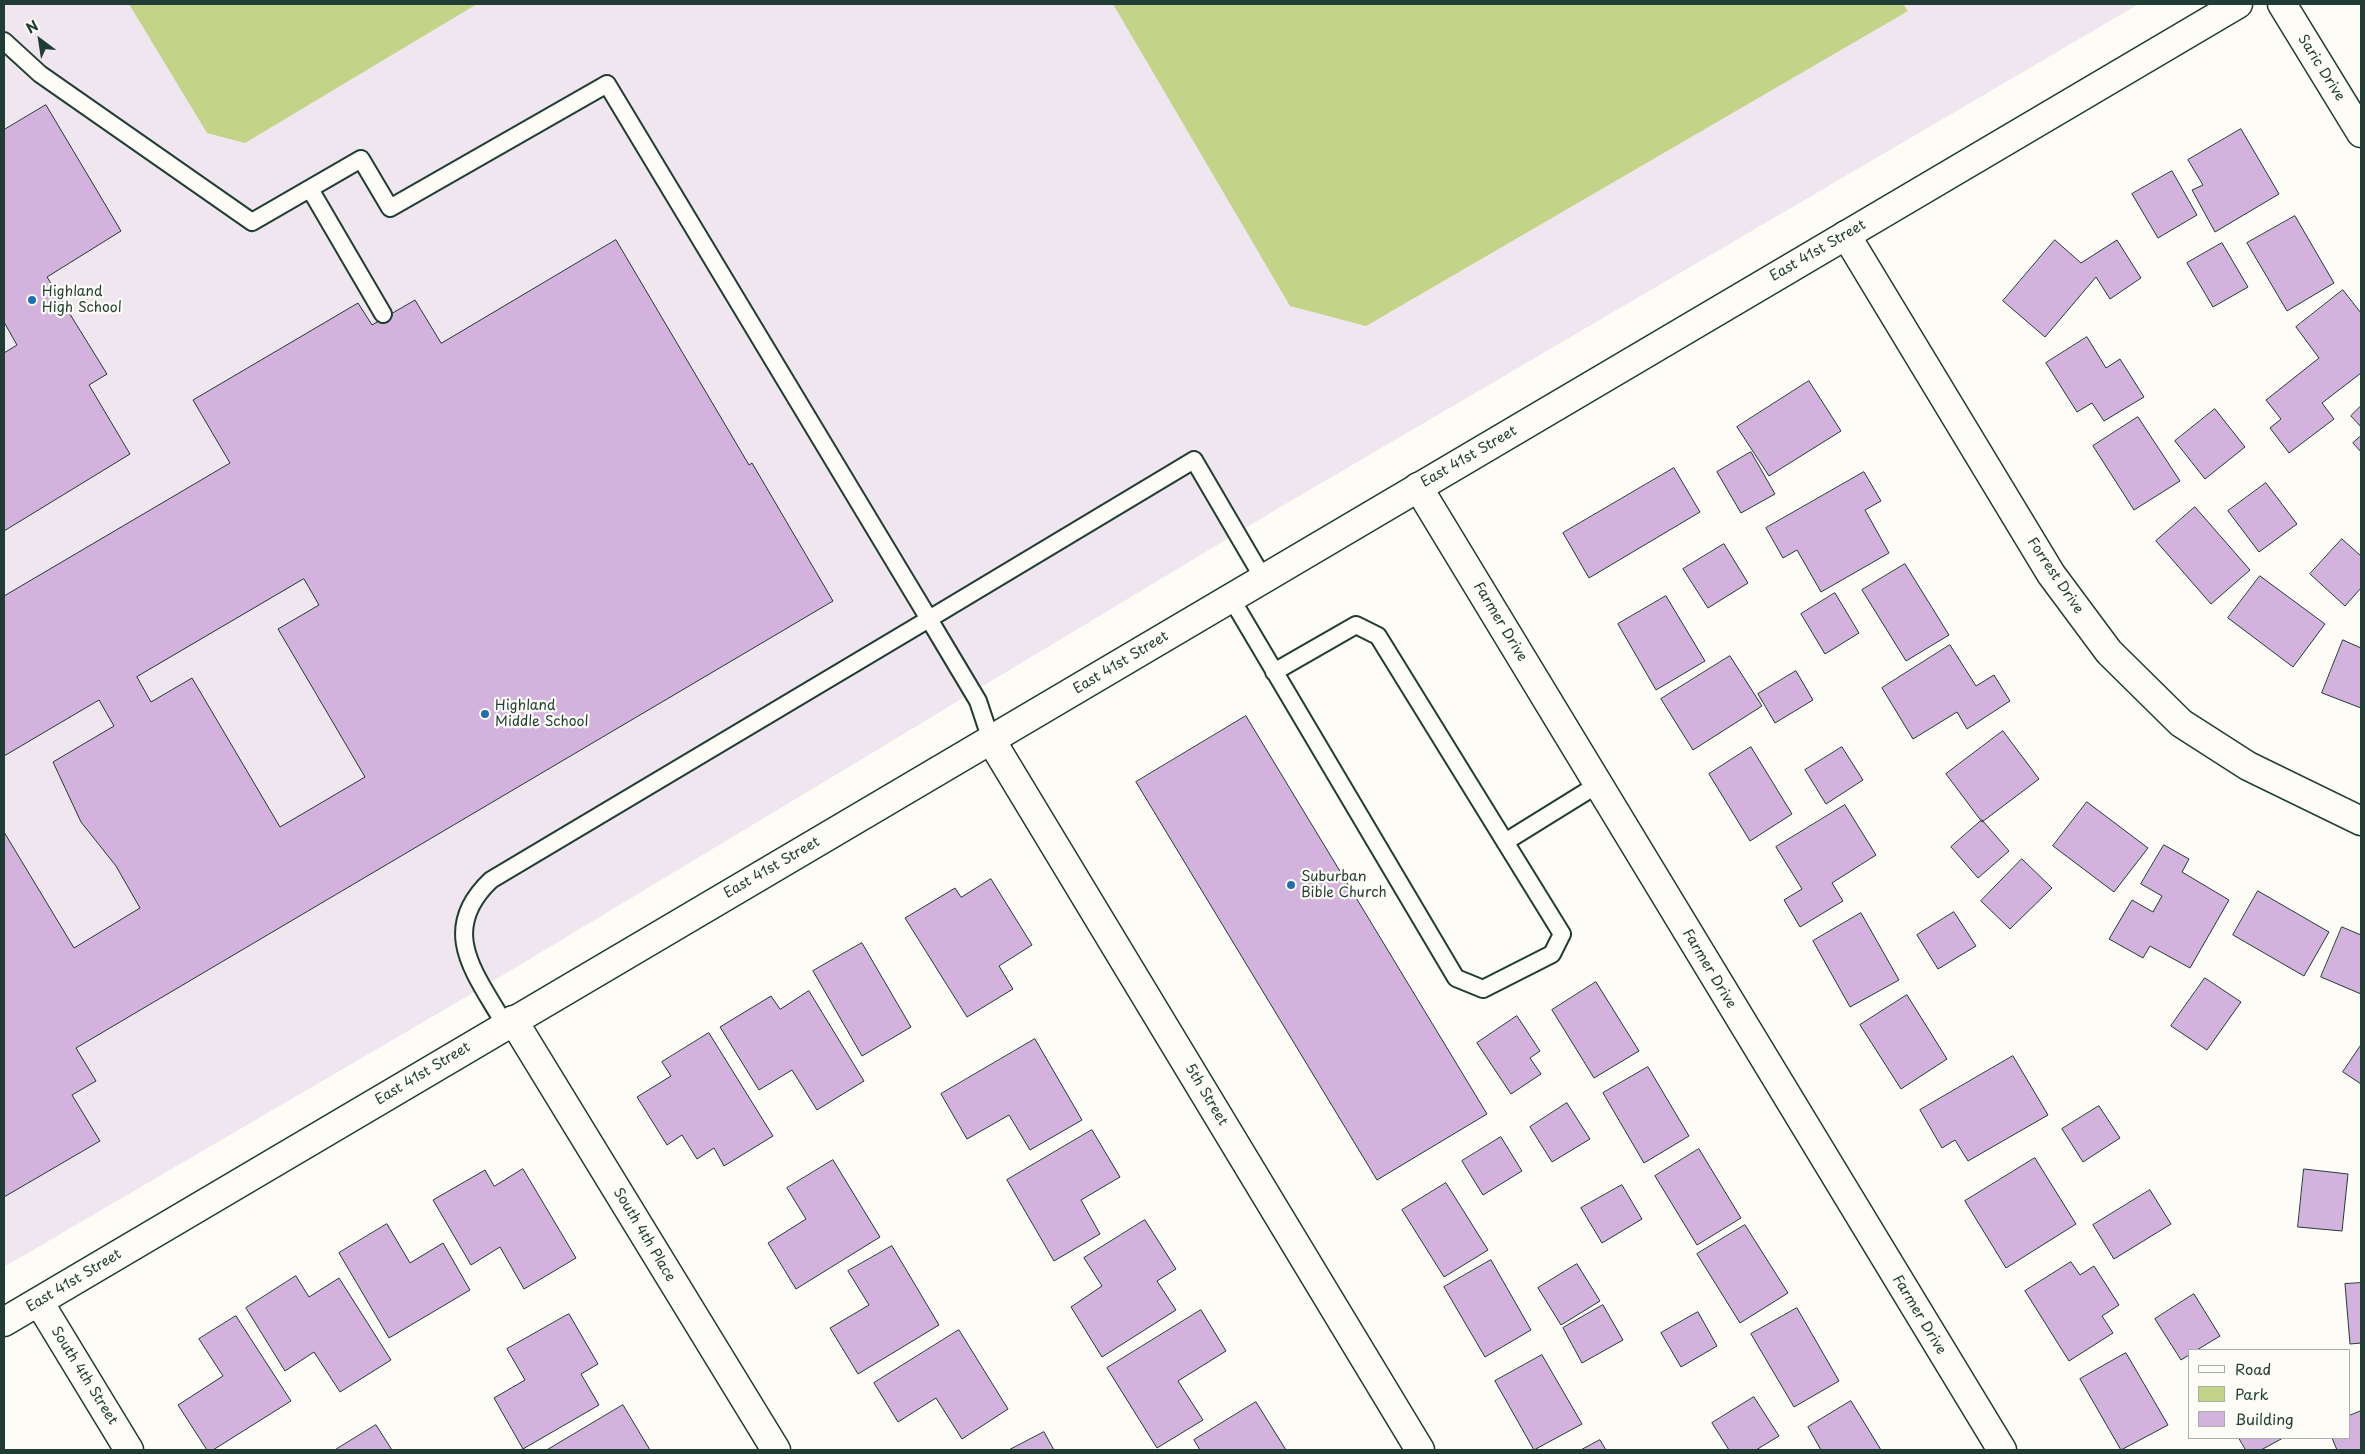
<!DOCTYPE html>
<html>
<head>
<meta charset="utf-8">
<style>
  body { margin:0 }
  #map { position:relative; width:2365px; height:1454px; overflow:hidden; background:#fdfcf7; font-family:"Playpen Sans",sans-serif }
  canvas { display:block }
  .frame { position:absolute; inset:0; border:5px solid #1f3d34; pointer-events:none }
  .legend { position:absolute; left:2188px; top:1349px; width:162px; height:90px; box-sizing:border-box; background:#fdfcf7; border:1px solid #a4b0a9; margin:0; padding:6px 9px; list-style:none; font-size:15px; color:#1f3d34 }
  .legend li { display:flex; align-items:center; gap:10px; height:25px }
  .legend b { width:25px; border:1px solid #a4b0a9 }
  .north { position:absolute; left:15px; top:15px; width:50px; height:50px; -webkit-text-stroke:4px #fdfcf7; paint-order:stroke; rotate:329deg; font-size:14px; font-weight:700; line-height:20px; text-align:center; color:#1f3d34 }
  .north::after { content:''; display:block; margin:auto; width:18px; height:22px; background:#1f3d34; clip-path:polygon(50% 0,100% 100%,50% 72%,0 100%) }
</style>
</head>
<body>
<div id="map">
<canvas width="2365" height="1454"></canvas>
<div class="frame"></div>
<ul class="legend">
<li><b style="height:6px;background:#fdfcf7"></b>Road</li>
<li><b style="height:14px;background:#c3d387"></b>Park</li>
<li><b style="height:14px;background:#d3b2de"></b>Building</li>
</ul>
<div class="north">N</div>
</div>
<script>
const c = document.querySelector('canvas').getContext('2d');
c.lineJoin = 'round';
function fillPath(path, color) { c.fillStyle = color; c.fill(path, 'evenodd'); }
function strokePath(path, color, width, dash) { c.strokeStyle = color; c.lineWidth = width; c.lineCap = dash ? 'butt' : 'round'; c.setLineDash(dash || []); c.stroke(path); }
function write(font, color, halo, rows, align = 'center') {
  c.font = font + ' "Playpen Sans",sans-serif'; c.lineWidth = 4.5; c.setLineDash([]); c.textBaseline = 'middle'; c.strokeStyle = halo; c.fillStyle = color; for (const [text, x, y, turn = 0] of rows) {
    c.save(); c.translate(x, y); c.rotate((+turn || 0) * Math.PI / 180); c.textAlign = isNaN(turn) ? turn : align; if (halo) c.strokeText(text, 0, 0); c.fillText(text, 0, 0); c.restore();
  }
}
fillPath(new Path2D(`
  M 4,4 L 2139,4 L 1272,512 L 490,983 L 4,1267 Z`), '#f0e6f0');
fillPath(new Path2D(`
  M 129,4 L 477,4 L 245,143 L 207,133 Z
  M 1113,4 L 1903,4 L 1908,11 L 1366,326 L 1290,306 Z`), '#c3d387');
const building = new Path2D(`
  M 46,105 L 121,231 L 47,277 L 107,374 L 89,385 L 130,454 L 4,531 L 4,353 L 17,345 L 4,322 L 4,130 Z
  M 2241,129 L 2279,194 L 2215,232 L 2192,190 L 2203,185 L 2188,160 Z
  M 2172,171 L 2197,215 L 2158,238 L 2132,194 Z
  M 2295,216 L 2334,283 L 2287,311 L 2247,243 Z
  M 616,240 L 749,465 L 752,463 L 833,601 L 76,1048 L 96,1081 L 72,1095 L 100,1141 L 4,1197 L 4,832 L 74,948 L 140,908 L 116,866 L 81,822 L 53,762 L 114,726 L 99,700 L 4,756 L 4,596 L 230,463 L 193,400 L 358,303 L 372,325 L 415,300 L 441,343 ZM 304,579 L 319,605 L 278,629 L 365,777 L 280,827 L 192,678 L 151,702 L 137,677 Z
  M 2055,240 L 2081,263 L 2117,240 L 2141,278 L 2110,299 L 2096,277 L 2045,337 L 2003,301 Z
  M 2222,243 L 2248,287 L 2213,307 L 2187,263 Z
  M 2343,290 L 2361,313 L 2361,373 L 2322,403 L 2334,419 L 2289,453 L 2270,428 L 2281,419 L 2266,400 L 2319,358 L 2296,327 Z
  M 2087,337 L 2106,368 L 2120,359 L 2144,397 L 2104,421 L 2092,403 L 2077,412 L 2046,363 Z
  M 1809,381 L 1841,431 L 1769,476 L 1737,427 Z
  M 2361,406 L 2361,427 L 2351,416 Z
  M 2215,409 L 2245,447 L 2205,479 L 2175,441 Z
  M 2138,417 L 2180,481 L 2134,510 L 2093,446 Z
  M 2361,436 L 2361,452 L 2353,443 Z
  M 1751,452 L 1775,494 L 1741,513 L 1717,472 Z
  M 1674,468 L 1700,512 L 1589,578 L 1563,533 Z
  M 1864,472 L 1881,501 L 1865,510 L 1889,553 L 1821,592 L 1797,550 L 1783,558 L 1766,528 Z
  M 2266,483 L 2297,524 L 2259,552 L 2228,511 Z
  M 2195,507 L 2250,570 L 2211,604 L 2156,541 Z
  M 2342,539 L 2361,556 L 2361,588 L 2345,606 L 2310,574 Z
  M 1724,544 L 1748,583 L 1708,608 L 1683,569 Z
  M 1905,564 L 1949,635 L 1906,661 L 1862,590 Z
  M 2260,576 L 2325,624 L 2293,667 L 2228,618 Z
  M 1835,593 L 1859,633 L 1825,654 L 1801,614 Z
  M 1666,596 L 1705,661 L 1656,690 L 1618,624 Z
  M 2343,640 L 2361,648 L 2361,708 L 2322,693 Z
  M 1950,645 L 1976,686 L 1994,675 L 2010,701 L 1967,729 L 1957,712 L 1913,739 L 1882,688 Z
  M 1730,656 L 1762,706 L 1693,750 L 1661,699 Z
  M 1796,671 L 1813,700 L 1775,723 L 1758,694 Z
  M 1246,716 L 1487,1114 L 1377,1180 L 1136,782 Z
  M 2003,731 L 2039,779 L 1982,822 L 1946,774 Z
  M 1751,747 L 1792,814 L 1750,841 L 1709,774 Z
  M 1842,747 L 1863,780 L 1826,804 L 1805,770 Z
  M 2087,802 L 2148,848 L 2114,892 L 2053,846 Z
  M 1845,805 L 1876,855 L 1832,883 L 1843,901 L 1800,927 L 1784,900 L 1802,889 L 1776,847 Z
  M 1982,820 L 2009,851 L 1978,878 L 1951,847 Z
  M 2164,845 L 2189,859 L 2182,872 L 2229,900 L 2190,968 L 2150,946 L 2143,958 L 2109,939 L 2132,900 L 2153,912 L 2162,896 L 2141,884 Z
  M 2022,859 L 2052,888 L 2010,929 L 1981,901 Z
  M 991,879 L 1032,945 L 999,966 L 1013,989 L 967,1017 L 905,918 L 955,888 L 961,897 Z
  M 2258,891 L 2329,932 L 2304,976 L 2233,935 Z
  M 1954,912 L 1976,946 L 1938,969 L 1917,935 Z
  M 1861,913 L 1899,980 L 1850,1007 L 1813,941 Z
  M 2342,927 L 2361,935 L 2361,994 L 2321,977 Z
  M 862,943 L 911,1027 L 862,1056 L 813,971 Z
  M 2205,978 L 2241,1002 L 2207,1050 L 2171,1026 Z
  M 1596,982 L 1639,1051 L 1594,1078 L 1552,1010 Z
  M 809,991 L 864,1081 L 817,1110 L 792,1070 L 759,1090 L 720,1027 L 771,996 L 780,1009 Z
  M 1907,995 L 1947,1059 L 1901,1089 L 1860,1025 Z
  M 1517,1016 L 1540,1051 L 1530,1058 L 1541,1074 L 1511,1094 L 1477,1043 Z
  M 709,1033 L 773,1136 L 724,1166 L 714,1148 L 697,1159 L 682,1135 L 667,1145 L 637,1097 L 671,1076 L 662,1062 Z
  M 1035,1039 L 1082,1120 L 1030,1150 L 1009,1115 L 967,1139 L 941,1094 Z
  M 2361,1045 L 2361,1084 L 2343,1072 Z
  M 2013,1056 L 2048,1115 L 1968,1161 L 1955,1140 L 1942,1148 L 1920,1110 Z
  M 1648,1067 L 1689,1136 L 1644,1163 L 1603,1093 Z
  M 1567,1103 L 1590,1139 L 1552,1162 L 1530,1127 Z
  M 2099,1106 L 2120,1138 L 2083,1162 L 2062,1129 Z
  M 1092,1130 L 1120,1177 L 1081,1200 L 1100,1234 L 1054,1261 L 1007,1180 Z
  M 1501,1137 L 1522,1171 L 1483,1195 L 1462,1161 Z
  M 1699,1149 L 1741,1218 L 1697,1245 L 1655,1176 Z
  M 2035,1158 L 2076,1224 L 2006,1268 L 1965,1201 Z
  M 833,1160 L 880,1237 L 796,1289 L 768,1243 L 806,1219 L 787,1188 Z
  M 523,1169 L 576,1258 L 524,1289 L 500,1247 L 471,1265 L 433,1200 L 485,1170 L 494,1186 Z
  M 2304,1169 L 2348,1174 L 2342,1231 L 2298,1227 Z
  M 1446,1183 L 1488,1250 L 1444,1277 L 1402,1210 Z
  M 1622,1185 L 1642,1219 L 1602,1243 L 1581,1208 Z
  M 2150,1190 L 2171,1224 L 2114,1259 L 2093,1225 Z
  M 1145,1220 L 1176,1269 L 1157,1281 L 1176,1310 L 1102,1357 L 1071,1307 L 1102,1286 L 1084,1258 Z
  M 387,1224 L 410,1263 L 443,1243 L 470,1290 L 389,1338 L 339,1253 Z
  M 1745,1225 L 1788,1293 L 1740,1323 L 1697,1254 Z
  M 892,1246 L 939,1325 L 858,1374 L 830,1328 L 869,1305 L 848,1271 Z
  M 1491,1260 L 1531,1330 L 1485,1357 L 1444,1287 Z
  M 2071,1262 L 2080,1275 L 2094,1266 L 2119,1305 L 2102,1316 L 2113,1333 L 2069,1361 L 2025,1291 Z
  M 1577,1264 L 1600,1301 L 1561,1325 L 1538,1288 Z
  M 296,1276 L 309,1297 L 339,1278 L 391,1360 L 340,1392 L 314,1352 L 285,1371 L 246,1308 Z
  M 2361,1283 L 2361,1343 L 2350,1344 L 2345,1284 Z
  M 2194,1294 L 2220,1336 L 2197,1350 L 2189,1350 L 2189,1355 L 2181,1360 L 2155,1319 Z
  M 1603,1305 L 1623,1340 L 1582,1363 L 1563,1328 Z
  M 1797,1308 L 1839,1381 L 1794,1407 L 1751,1334 Z
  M 1201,1310 L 1226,1351 L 1178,1381 L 1203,1420 L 1157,1448 L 1107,1368 Z
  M 1698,1312 L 1717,1346 L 1681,1367 L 1661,1333 Z
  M 569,1314 L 598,1364 L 581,1374 L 599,1405 L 523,1449 L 494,1398 L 525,1380 L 507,1349 Z
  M 236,1316 L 291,1401 L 213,1450 L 207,1450 L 178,1405 L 223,1376 L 199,1339 Z
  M 959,1330 L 1008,1409 L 962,1439 L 936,1398 L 898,1422 L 874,1383 Z
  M 2126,1353 L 2168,1425 L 2121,1450 L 2080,1379 Z
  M 1542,1355 L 1582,1424 L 1534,1450 L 1495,1381 Z
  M 1754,1397 L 1779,1436 L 1756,1450 L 1729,1450 L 1712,1423 Z
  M 1851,1401 L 1881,1450 L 1821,1450 L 1808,1427 Z
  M 1256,1402 L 1286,1450 L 1200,1450 L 1194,1440 Z
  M 623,1405 L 650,1450 L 547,1450 Z
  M 2361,1411 L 2361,1450 L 2337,1450 L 2332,1438 L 2349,1438 L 2349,1416 Z
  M 376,1425 L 392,1450 L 335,1450 Z
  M 1044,1432 L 1054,1450 L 1009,1450 Z
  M 2239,1438 L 2283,1438 L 2261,1450 L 2246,1450 Z
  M 1600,1440 L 1606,1450 L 1581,1450 Z`);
fillPath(building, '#d3b2de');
strokePath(building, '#1f3d34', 1);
const lane = new Path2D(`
  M 4,41 L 40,74 L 252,222 L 361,159 L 390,208 L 607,84 L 929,619 L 1194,460 L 1263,578
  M 310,189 L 383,314
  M 1231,598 L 1456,978 L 1483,989 L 1552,954 L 1562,934 L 1378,636 L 1356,625 L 1274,672
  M 1505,842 L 1597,785
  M 505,1025 C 476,974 437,931 491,880 L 929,619 L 978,701 L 991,740`);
const street = new Path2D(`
  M 2282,4 L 2361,133
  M 1846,235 L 2051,574 L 2109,652 L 2181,723 L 2248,766 L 2361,821
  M 1418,487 L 2002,1450
  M 991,740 L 1420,1450
  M 513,1020 L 776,1450
  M 39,1302 L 129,1450`);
const secondary = new Path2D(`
  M 4,1322 L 2238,4`);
strokePath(lane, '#1f3d34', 20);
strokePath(street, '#1f3d34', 31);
strokePath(secondary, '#1f3d34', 31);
strokePath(lane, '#fdfcf7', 16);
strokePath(street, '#fdfcf7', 28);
strokePath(secondary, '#fdfcf7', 28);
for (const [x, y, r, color] of [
  [32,300,5,"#1f6fb2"],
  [485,714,5,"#1f6fb2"],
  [1291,885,5,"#1f6fb2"]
]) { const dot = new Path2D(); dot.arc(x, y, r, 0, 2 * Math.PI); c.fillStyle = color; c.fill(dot); strokePath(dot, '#fdfcf7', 2); }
write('14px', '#1f3d34', '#fdfcf7', [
  ["Saric Drive",2321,68,58],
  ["East 41st Street",1818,251,-30],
  ["East 41st Street",1469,457,-30],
  ["Forrest Drive",2055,576,56],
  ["Farmer Drive",1500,622,59],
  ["East 41st Street",1121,663,-31],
  ["East 41st Street",772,868,-30],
  ["Farmer Drive",1709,969,59],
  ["East 41st Street",423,1074,-31],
  ["5th Street",1206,1095,59],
  ["South 4th Place",644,1235,59],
  ["East 41st Street",74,1281,-31],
  ["Farmer Drive",1919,1315,59],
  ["South 4th Street",84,1376,58]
]);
write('14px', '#1f3d34', '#fdfcf7', [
  ["Highland",42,292],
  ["High School",42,308],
  ["Highland",495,706],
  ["Middle School",495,722],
  ["Suburban",1301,877],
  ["Bible Church",1301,893]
], 'left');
</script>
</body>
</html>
